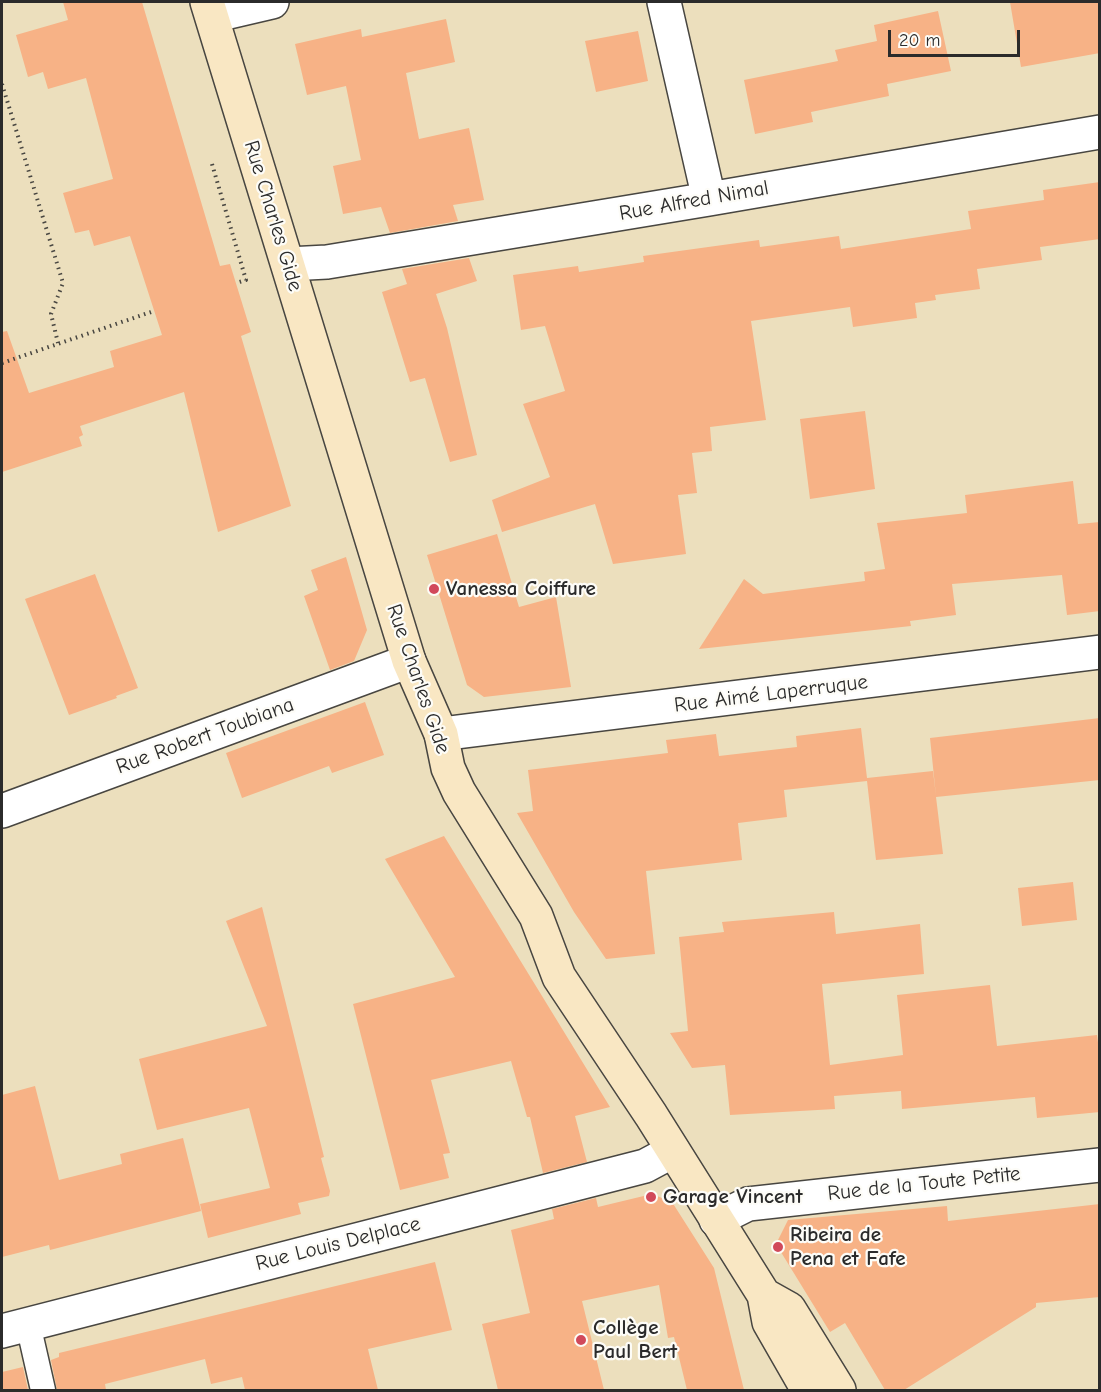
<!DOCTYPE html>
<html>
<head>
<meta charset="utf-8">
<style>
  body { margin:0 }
  #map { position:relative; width:1101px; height:1392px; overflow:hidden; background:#ecdfbd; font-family:"Comic Neue",sans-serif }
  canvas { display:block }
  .frame { position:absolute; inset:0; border:3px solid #2b2b2b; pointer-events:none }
  .scale { position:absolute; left:888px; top:30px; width:132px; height:27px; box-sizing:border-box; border:3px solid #2b2b2b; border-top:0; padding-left:8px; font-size:18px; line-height:21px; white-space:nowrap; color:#2b2b2b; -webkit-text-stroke:4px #fdfcf7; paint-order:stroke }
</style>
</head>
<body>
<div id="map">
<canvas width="1101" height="1392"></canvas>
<div class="frame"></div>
<div class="scale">20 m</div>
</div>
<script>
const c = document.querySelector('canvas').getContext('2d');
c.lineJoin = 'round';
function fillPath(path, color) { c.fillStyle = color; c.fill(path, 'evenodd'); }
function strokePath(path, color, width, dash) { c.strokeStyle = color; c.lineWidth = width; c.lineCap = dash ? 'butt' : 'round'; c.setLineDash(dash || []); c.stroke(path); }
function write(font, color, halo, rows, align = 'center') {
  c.font = font + ' "Comic Neue",sans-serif'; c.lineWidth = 4.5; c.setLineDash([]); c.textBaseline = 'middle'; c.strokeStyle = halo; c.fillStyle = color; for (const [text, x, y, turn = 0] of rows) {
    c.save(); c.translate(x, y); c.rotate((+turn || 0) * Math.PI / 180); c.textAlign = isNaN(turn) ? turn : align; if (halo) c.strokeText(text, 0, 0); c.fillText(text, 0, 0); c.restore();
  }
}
fillPath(new Path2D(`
  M 63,2 L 142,2 L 220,266 L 230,264 L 251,332 L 241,336 L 291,506 L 218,532 L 184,392 L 80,426 L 83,435 L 79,437 L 82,446 L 2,472 L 2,332 L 7,331 L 29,393 L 114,367 L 110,351 L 162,335 L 130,236 L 94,246 L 89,230 L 75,233 L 63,193 L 113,179 L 86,78 L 48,89 L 43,72 L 28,77 L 16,35 L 68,20 Z
  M 1010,2 L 1100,2 L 1100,53 L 1021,67 Z
  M 938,11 L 951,71 L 887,84 L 889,96 L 811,112 L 813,122 L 755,134 L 744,80 L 838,61 L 835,50 L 877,41 L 874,25 Z
  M 446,19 L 455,62 L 406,73 L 419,139 L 469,128 L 484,200 L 453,205 L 458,221 L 390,233 L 381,207 L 343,214 L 333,166 L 361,160 L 346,86 L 307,95 L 295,44 L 361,29 L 362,37 Z
  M 638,31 L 648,81 L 596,92 L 585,41 Z
  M 1100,182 L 1100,239 L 1040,247 L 1042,260 L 977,269 L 980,289 L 935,295 L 936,300 L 915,303 L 917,318 L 853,327 L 850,307 L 751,321 L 766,420 L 710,427 L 712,451 L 692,453 L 697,493 L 678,495 L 686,554 L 613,564 L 595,504 L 502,532 L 492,500 L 550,477 L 523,404 L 565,391 L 545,326 L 521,330 L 513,275 L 578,266 L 579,272 L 644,262 L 643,256 L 759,240 L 760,247 L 839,236 L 841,249 L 971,229 L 968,211 L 1044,200 L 1043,190 Z
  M 469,258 L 477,281 L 436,294 L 447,328 L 477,455 L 450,462 L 425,378 L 410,382 L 382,292 L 407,284 L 402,269 Z
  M 865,411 L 875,489 L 810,499 L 800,419 Z
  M 1073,481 L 1078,524 L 1100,522 L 1100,611 L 1067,615 L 1062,575 L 952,584 L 956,615 L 910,621 L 911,626 L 699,649 L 744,579 L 763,594 L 865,581 L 864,572 L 885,569 L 877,523 L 967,513 L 965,495 Z
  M 497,534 L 519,607 L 556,597 L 571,687 L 484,697 L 467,685 L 427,555 Z
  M 346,557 L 367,630 L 354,661 L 330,670 L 304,596 L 318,590 L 311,570 Z
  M 95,574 L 138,688 L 116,696 L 117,698 L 69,715 L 25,599 Z
  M 365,702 L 384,755 L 332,773 L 329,766 L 242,798 L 226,753 Z
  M 1100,718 L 1100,780 L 936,797 L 943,854 L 876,860 L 867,781 L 784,790 L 787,817 L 738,823 L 742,860 L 646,871 L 655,954 L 606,959 L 574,912 L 517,813 L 533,811 L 528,770 L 668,753 L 666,740 L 716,734 L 719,756 L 797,747 L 796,736 L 861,728 L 867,778 L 933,771 L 936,796 L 930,738 Z
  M 444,836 L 610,1107 L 575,1116 L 587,1162 L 543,1173 L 530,1117 L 527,1117 L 511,1061 L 431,1080 L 450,1153 L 443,1154 L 449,1178 L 400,1190 L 353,1004 L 455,977 L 385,859 Z
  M 1073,882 L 1077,920 L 1022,926 L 1018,888 Z
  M 262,907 L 324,1157 L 321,1158 L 330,1191 L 329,1196 L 298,1203 L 301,1214 L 208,1238 L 200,1204 L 270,1188 L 249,1108 L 157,1130 L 139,1059 L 267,1026 L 226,921 Z
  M 834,912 L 836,934 L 920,924 L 924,974 L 822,984 L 830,1065 L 903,1055 L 897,995 L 990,985 L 997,1046 L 1097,1035 L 1100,1058 L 1100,1112 L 1037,1118 L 1035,1097 L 902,1109 L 901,1091 L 834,1096 L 835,1109 L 730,1115 L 725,1065 L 692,1068 L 670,1033 L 688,1031 L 679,937 L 724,932 L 722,922 Z
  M 35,1086 L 59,1180 L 122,1164 L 120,1154 L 183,1138 L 201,1211 L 50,1250 L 49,1245 L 2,1257 L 2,1095 Z
  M 652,1194 L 672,1202 L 714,1268 L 744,1390 L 687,1390 L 674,1337 L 668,1338 L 659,1285 L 582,1301 L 604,1390 L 498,1390 L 482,1324 L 530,1313 L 511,1230 L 554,1219 L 552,1209 L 596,1198 L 598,1207 Z
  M 1100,1204 L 1100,1297 L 1036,1303 L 1036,1307 L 904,1390 L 885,1390 L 845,1323 L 830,1332 L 776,1244 L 788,1220 L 947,1206 L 948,1221 Z
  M 435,1262 L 452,1330 L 368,1349 L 378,1390 L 245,1390 L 242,1377 L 211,1384 L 205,1359 L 105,1384 L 106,1390 L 57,1390 L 51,1360 L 59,1357 L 59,1353 Z
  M 23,1367 L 28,1390 L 2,1390 L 2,1372 Z`), '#f7b286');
const lane = new Path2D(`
  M 28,1324 L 43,1390`);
const street = new Path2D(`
  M 664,2 L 709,199
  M 212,16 L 272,2
  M 288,264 L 327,262 L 709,199 L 1100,132
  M 441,734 L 1100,652
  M 2,811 L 409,661
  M 716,1220 L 748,1204 L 1100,1165
  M 2,1331 L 645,1166 L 673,1151`);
const secondary = new Path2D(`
  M 207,2 L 409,661 L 441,734 L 448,768 L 459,792 L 536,916 L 559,977 L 651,1115 L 764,1295 L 769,1322 L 808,1390
  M 764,1295 L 789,1309 L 839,1390`);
strokePath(lane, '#484641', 27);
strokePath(street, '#484641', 36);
strokePath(secondary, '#484641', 36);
strokePath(new Path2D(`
  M 2,84 L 63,283 L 51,314 L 58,343
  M 212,164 L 246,280 L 236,283
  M 2,363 L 154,311`), '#484641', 4, [1.5, 4.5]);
strokePath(lane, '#fff', 24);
strokePath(street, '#fff', 33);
strokePath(secondary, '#f9e7c3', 33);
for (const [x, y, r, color] of [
  [434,589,6,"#d1495b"],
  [651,1197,6,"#d1495b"],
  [778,1247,6,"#d1495b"],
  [581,1340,6,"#d1495b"]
]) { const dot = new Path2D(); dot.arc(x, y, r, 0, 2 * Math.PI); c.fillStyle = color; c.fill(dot); strokePath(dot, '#fdfcf7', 2); }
write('21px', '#2b2b2b', '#fdfcf7', [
  ["Rue Alfred Nimal",694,201,-10],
  ["Rue Charles Gide",273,216,73],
  ["Rue Charles Gide",418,679,71],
  ["Rue Aimé Laperruque",771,694,-7],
  ["Rue Robert Toubiana",205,736,-20],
  ["Rue de la Toute Petite",924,1184,-6],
  ["Rue Louis Delplace",338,1244,-14]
]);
write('bold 21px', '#2b2b2b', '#fdfcf7', [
  ["Vanessa Coiffure",446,589],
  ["Garage Vincent",663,1197],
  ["Ribeira de",790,1235],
  ["Pena et Fafe",790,1259],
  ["Collège",593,1328],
  ["Paul Bert",593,1352]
], 'left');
</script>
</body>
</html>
